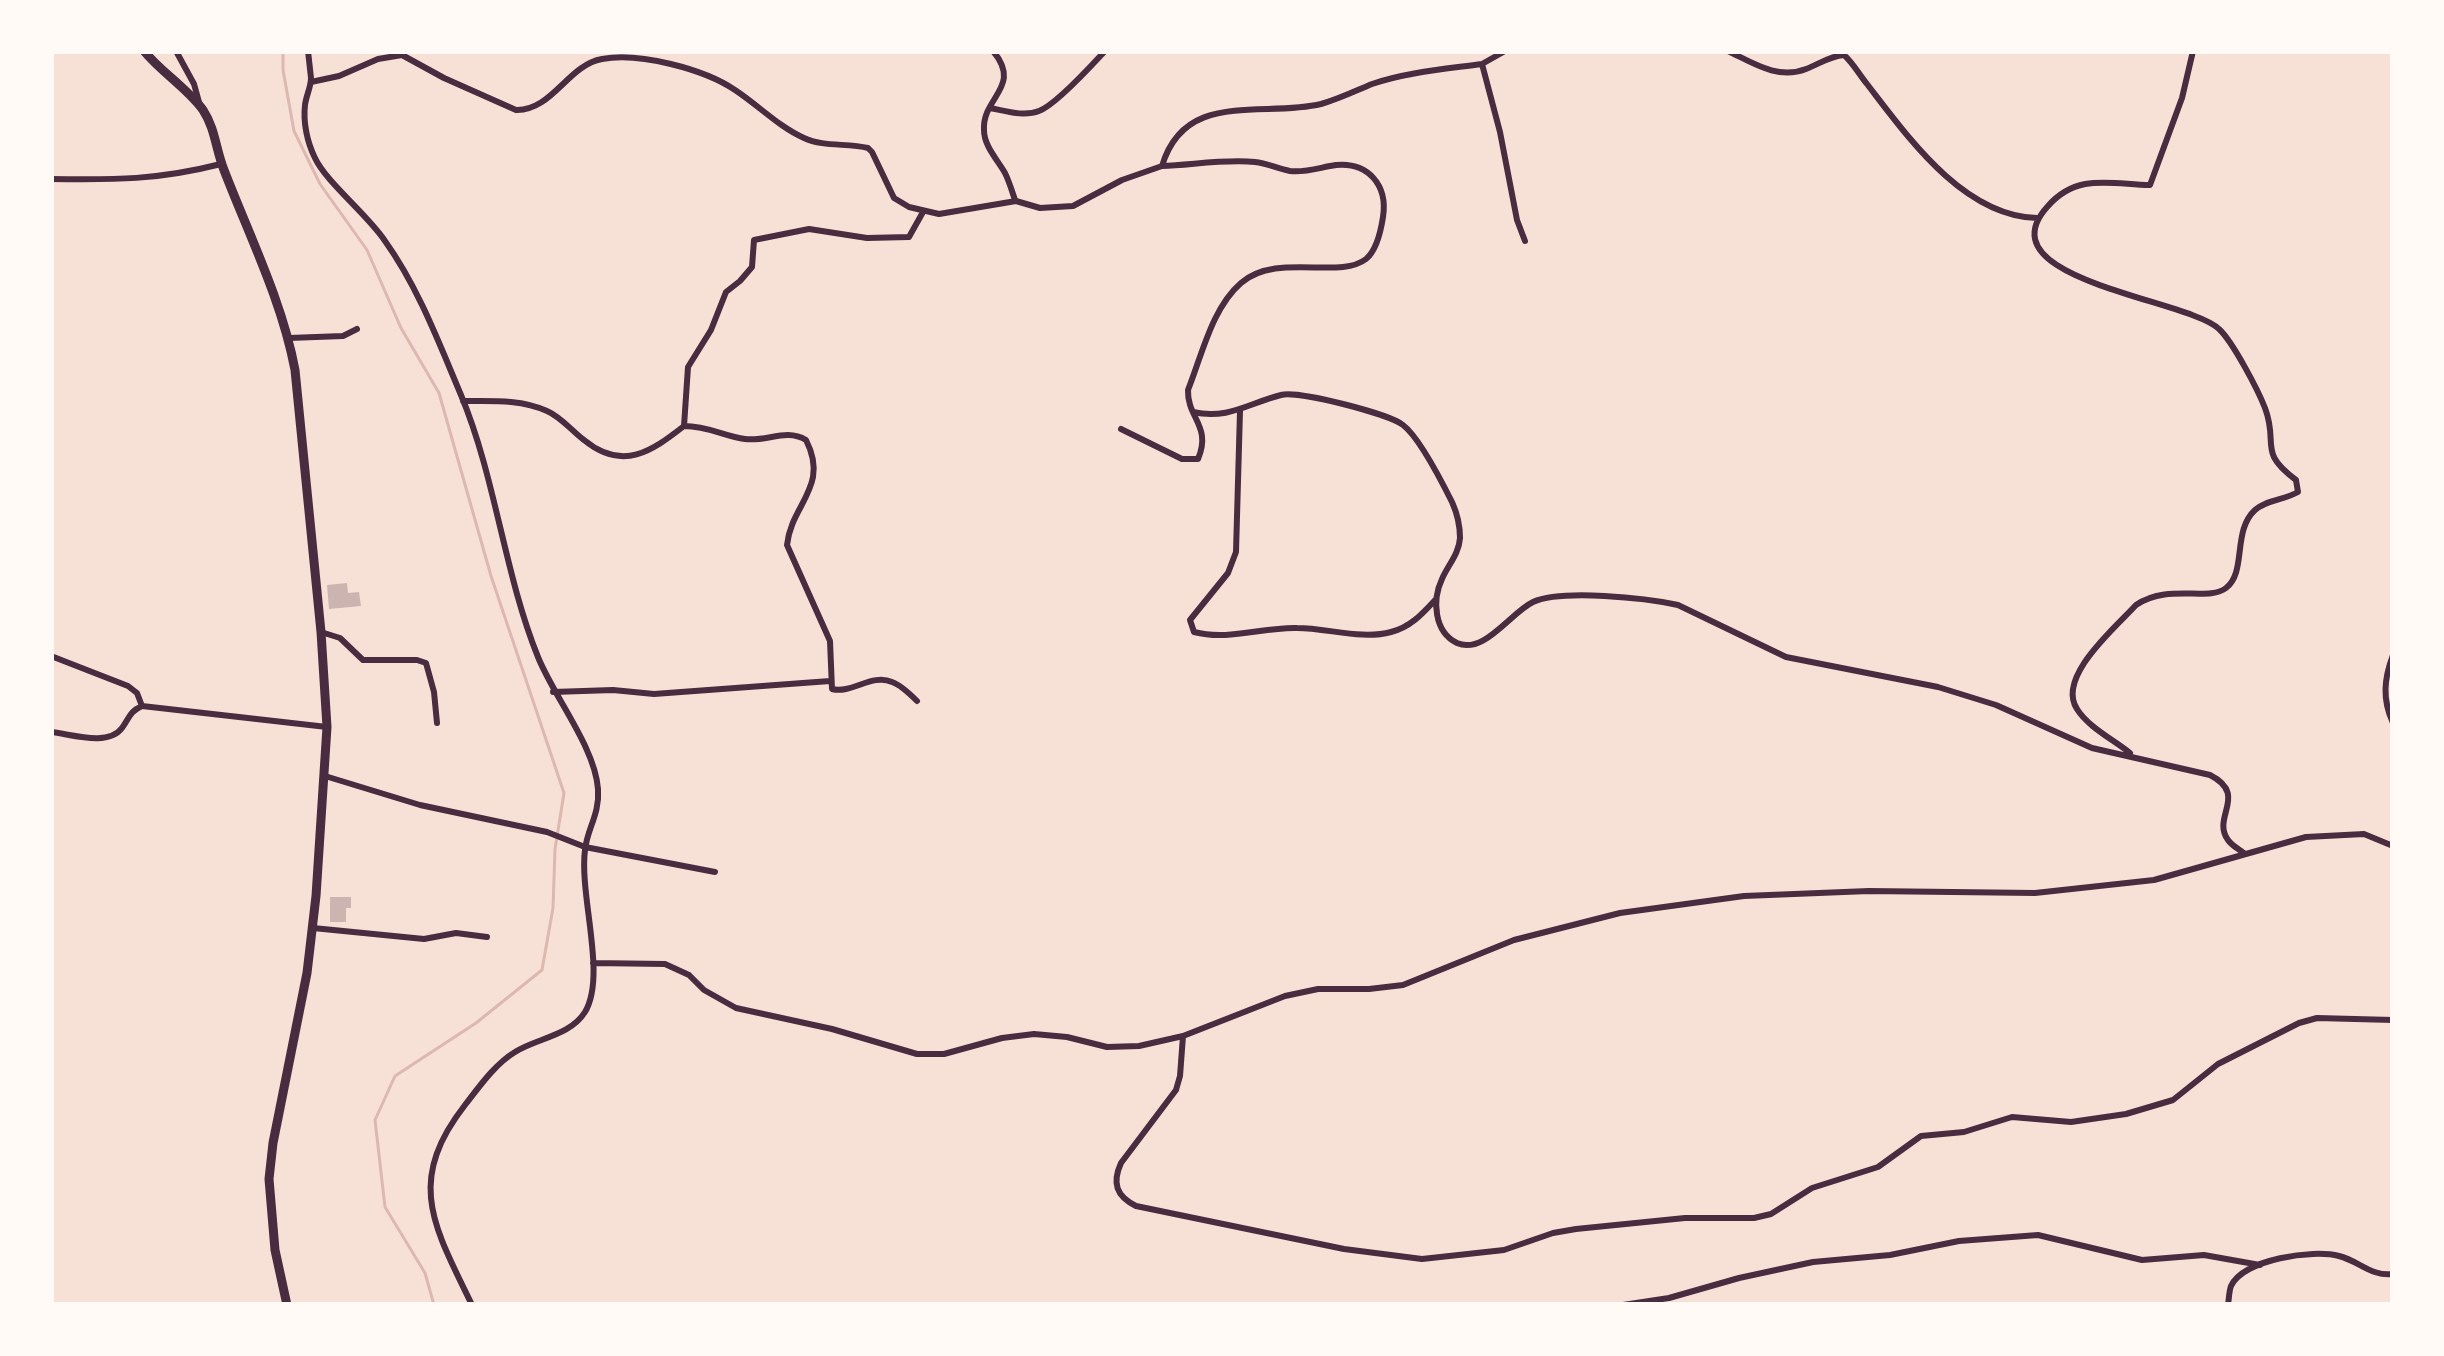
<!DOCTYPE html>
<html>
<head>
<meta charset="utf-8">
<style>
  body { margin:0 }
  #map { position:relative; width:2444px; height:1356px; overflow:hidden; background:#f7e1d7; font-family:Lato,sans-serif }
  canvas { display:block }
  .frame { position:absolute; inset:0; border:54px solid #fffaf5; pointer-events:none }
</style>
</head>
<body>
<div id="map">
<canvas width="2444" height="1356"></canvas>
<div class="frame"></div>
</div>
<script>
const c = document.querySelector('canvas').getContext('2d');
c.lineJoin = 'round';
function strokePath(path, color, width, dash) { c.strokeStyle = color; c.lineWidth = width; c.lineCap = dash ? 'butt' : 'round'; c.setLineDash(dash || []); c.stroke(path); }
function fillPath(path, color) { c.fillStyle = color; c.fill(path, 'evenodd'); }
strokePath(new Path2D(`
  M 283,51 L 283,70 L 294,131 L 320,184 L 367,250 L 401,328 L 439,393 L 491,576 L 564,793 L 555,849 L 553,908 L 542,970 L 476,1023 L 395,1076 L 375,1120 L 385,1207 L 425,1273 L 434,1305`), '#dcb8b0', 3);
fillPath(new Path2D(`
  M 347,583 L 348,593 L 359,592 L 361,606 L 329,609 L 327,585 Z
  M 330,897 L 351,897 L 351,908 L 346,908 L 346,922 L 330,922 Z`), '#ccb4b1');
strokePath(new Path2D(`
  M 176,51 L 194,84 L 199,102
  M 308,51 C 309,60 310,69 311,78 C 311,87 306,96 305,105 C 303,122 307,142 315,158 C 326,182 368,215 385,241 C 418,287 439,343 461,395 C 496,479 504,573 538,657 C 554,697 595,747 598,789 C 600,814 587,829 585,850 C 579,896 607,975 585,1012 C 570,1036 537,1038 515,1052 C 495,1064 479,1087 465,1105 C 405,1182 434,1226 472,1305
  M 993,51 C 1023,87 982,97 984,130 C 984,146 997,159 1005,173 C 1009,181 1012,191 1015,200
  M 1728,51 C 1753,63 1778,80 1806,69 C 1819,64 1830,56 1844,55 C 1853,63 1859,74 1867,84 C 1908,137 1963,216 2037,218
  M 1482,64 L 1505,51
  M 311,82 L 339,76 L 378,59 L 402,55 L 444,78 L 516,110 C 552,111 568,65 602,59 C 639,52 704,69 735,90 C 758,105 779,127 804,138 C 823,147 847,143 868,148 L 872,152 L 894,198 L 909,207 L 939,214 L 1016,201 L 1040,208 L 1073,206 L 1122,180 L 1162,166 C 1185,89 1263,118 1321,104 C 1339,99 1355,91 1372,84 C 1407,72 1446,69 1482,64 L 1500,132 L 1517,220 L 1525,241
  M 990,108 C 1006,111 1024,117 1039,111 C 1056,105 1092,65 1105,51
  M 51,179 C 115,180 158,180 221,164
  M 289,338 L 343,336 L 357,329
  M 463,401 C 491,401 521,399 547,411 C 561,417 572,431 584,440 C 623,472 652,451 684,426 L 688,367 L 711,330 L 726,292 L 740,281 L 752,267 L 754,240 L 809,229 L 867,238 L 909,237 L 923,212
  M 1240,411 L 1236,552 L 1228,573 L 1190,620 L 1194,632 C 1229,641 1262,627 1297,628 C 1328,628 1361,640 1391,632 C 1411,627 1423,613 1436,599
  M 1193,412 C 1228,420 1249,403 1281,395 C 1298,390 1389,414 1403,425 C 1420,438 1442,482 1452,502 C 1457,513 1460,526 1460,538 C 1459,554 1448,565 1442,579 C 1432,600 1434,632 1457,643 C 1484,655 1510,613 1533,602 C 1562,589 1646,598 1678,605 L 1786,657 L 1938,687 L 1996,705 L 2092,748 L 2210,775 C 2249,795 2211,817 2228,840 C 2232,846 2239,849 2245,854
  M 684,426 C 708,426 724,436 745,439 C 767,442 786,428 806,440 C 830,487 791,504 787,545 L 830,641 L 832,689 C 852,694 872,673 892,682 C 901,685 910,694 917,701
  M 1121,429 L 1182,459 L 1198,459 C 1212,426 1187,418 1188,390 C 1202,355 1212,308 1241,283 C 1277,252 1339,280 1366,259 C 1377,250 1381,230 1383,217 C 1388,185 1368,162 1336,165 C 1321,167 1306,173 1290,171 C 1278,169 1267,163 1255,162 C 1224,159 1192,165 1162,166
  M 321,632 L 340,638 L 363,660 L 417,660 L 426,663 L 434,692 L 437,723
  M 2393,655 C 2384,679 2382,699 2393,723
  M 51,656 L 128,686 L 137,693 L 142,706
  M 553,692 L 613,690 L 654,694 L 830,681
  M 51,732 C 71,734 108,747 122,728 C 130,717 129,712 142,706 L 327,727
  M 2130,753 C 2114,740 2088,727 2077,709 C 2056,677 2116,627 2136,605 C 2169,583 2208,602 2226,588 C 2247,572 2232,531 2255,510 C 2266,500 2284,500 2298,492 L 2296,480 C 2257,451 2279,445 2265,408 C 2258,390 2233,342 2219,329 C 2189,299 1980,280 2048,206 C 2077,173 2110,184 2150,185 L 2182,98 L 2193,51
  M 325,776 L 420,805 L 547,832 L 585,847 L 715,872
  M 313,928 L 424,939 L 456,933 L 487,937
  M 593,963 L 665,964 L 689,975 L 704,990 L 736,1008 L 832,1029 L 917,1054 L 944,1054 L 1002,1038 L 1034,1034 L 1067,1037 L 1107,1047 L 1139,1046 L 1183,1036 L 1285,996 L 1318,989 L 1369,989 L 1403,985 L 1514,940 L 1620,913 L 1744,896 L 1869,891 L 2035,893 L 2154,880 L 2306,837 L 2364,834 L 2393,846
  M 1183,1036 L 1180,1076 L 1176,1090 L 1121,1163 C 1112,1183 1116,1196 1136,1206 L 1344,1249 L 1422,1259 L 1504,1250 L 1553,1233 L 1576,1229 L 1685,1218 L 1754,1218 L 1771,1214 L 1812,1188 L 1878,1167 L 1921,1136 L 1964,1132 L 2012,1117 L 2071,1122 L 2126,1114 L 2173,1100 L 2218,1064 L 2299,1023 L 2317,1018 L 2393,1020
  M 1463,1305 L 1599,1305
  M 1623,1305 L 1669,1298 L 1739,1278 L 1813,1262 L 1890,1255 L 1959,1241 L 2038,1235 L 2142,1260 L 2204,1255 L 2260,1265
  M 2228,1305 C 2229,1299 2229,1291 2231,1286 C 2244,1259 2313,1249 2339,1256 C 2359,1261 2372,1277 2393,1274`), '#4a2c40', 6);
strokePath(new Path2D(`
  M 144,51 C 161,72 187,88 203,110 C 215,128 216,150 224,170 C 249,235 282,301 295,370 L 321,632 L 327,727 L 316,896 L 307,973 L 273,1143 L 269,1179 L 275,1250 L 287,1305`), '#4a2c40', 9);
</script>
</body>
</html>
